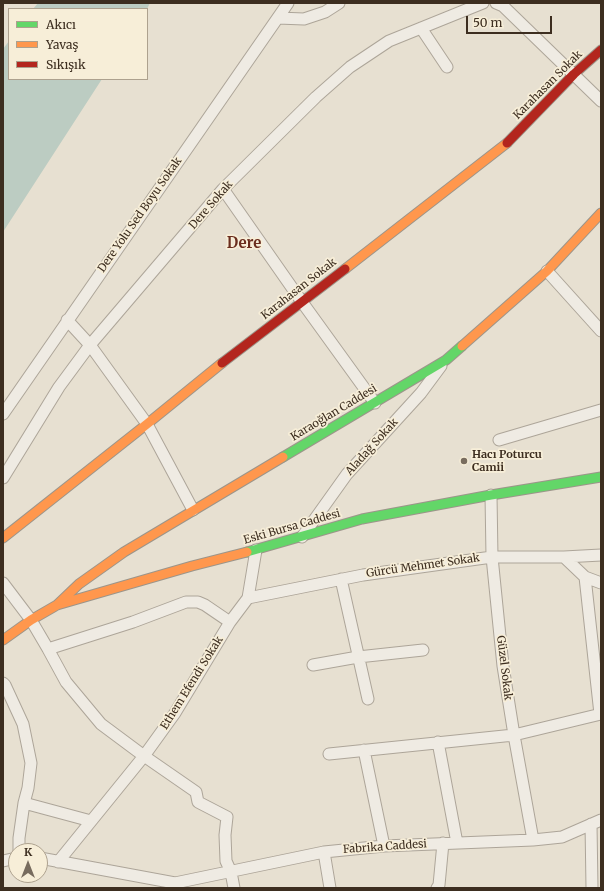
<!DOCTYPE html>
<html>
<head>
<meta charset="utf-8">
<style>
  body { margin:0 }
  #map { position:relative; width:604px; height:891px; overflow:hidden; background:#e7e0d1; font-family:Merriweather,serif }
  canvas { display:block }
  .frame { position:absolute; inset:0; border:4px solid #3d2e20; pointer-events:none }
  .legend { position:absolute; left:8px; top:8px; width:140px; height:72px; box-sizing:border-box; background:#f7eed8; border:1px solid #ada18e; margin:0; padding:5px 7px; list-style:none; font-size:12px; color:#3d2e20 }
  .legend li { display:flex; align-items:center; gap:8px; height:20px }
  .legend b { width:20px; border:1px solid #ada18e }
  .north { position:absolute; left:8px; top:843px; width:40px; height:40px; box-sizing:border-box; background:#f7eed8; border:1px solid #ada18e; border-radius:50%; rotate:0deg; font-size:11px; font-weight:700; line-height:16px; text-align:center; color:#3d2e20 }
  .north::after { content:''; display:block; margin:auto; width:14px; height:18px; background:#786c5e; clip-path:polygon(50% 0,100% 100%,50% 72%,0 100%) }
  .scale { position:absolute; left:466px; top:16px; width:86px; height:18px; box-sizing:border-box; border:2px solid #3d2e20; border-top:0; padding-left:5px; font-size:12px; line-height:14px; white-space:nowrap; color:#3d2e20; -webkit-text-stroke:3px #f7eed8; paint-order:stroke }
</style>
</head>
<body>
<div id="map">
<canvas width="604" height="891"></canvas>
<div class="frame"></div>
<ul class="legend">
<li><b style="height:5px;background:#63d668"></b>Akıcı</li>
<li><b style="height:5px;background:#ff974d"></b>Yavaş</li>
<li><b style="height:5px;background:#b3261e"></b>Sıkışık</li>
</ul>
<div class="north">K</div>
<div class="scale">50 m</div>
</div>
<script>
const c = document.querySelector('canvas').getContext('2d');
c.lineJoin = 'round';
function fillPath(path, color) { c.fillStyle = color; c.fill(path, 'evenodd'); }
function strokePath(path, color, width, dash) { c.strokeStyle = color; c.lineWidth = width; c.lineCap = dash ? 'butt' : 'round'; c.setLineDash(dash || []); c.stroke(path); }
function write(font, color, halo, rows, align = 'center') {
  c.font = font + ' Merriweather,serif'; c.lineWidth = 3.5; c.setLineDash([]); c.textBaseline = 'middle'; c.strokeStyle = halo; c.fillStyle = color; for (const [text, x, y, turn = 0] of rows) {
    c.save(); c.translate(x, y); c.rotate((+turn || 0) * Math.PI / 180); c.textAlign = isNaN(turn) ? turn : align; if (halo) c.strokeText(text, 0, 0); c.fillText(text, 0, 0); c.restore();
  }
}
fillPath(new Path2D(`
  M 38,3 L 150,3 L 147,9 L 33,9 Z
  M 9,41 L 9,79 L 102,79 L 3,232 L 3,49 Z`), '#bcccc2');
const street = new Path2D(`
  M 496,3 L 503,6 L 601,101
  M 278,18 L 304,19 L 325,12 L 339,3
  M 421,28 L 447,67
  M 223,189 L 302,302 L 375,403
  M 547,271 L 601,331
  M 67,320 L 90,345 L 147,424 L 193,510
  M 3,414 L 288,3
  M 499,440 L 601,410
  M 3,478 L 59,387 L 90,345 L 223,189 L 316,97 L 350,67 L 389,41 L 483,3
  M 491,495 L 492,557 L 503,666 L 514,735 L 533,840
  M 302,537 L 347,474 L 421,393 L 441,366
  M 564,557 L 585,577 L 601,583
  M 585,577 L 600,714
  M 341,579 L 368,699
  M 3,583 L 31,620 L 48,649 L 66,682 L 101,724 L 144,756 L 196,792 L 198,802 L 227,817 L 225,835 L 226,861 L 231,872 L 234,888
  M 248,598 L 363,575 L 492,557 L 564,557 L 601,555
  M 48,649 L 133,622 L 186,602 L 198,602 L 205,605 L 230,622
  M 313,665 L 358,657 L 423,650
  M 3,683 L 5,685 L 23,724 L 31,763 L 28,788 L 24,803 L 19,838 L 19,851
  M 438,742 L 457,843
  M 364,750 L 384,846
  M 329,754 L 514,735 L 601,714
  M 24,803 L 91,821
  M 591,824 L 592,888
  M 324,852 L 330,888
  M 40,858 L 175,883
  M 3,861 L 16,858
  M 58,862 L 144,756 L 175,713 L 230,622 L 248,598 L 256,550
  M 172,888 L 175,883 L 324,852 L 384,846 L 533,840 L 562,837 L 601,820
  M 437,888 L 439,885 L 443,843`);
const fast = new Path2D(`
  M 283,457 L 446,360 L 462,346
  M 247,552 L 362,519 L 491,495 L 601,477`);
const slow = new Path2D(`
  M 345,269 L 507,143
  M 462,346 L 547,271 L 601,213
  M 3,538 L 147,424 L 222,363
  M 57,605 L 79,584 L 124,552 L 283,457
  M 3,640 L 31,620 L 57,605 L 192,566 L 247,552`);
const jam = new Path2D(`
  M 507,143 L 574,74 L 601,50
  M 222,363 L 345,269`);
strokePath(street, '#ada599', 13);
strokePath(fast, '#9c958a', 11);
strokePath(slow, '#9c958a', 11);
strokePath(jam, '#9c958a', 11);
strokePath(street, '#efebe3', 11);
strokePath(fast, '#63d668', 9);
strokePath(slow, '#ff974d', 9);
strokePath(jam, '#b3261e', 9);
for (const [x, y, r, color] of [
  [464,461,4,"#786c5e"]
]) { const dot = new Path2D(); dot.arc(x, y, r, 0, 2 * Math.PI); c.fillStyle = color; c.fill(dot); strokePath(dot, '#f7eed8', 1.5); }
write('11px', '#3d2e20', '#f7eed8', [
  ["Karahasan Sokak",548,85,-45],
  ["Dere Sokak",211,205,-49],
  ["Dere Yolu Sed Boyu Sokak",140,215,-55],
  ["Karahasan Sokak",299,289,-38],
  ["Karaoğlan Caddesi",334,413,-31],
  ["Aladağ Sokak",372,447,-48],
  ["Eski Bursa Caddesi",292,527,-16],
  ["Gürcü Mehmet Sokak",423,566,-8],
  ["Güzel Sokak",504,668,83],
  ["Ethem Efendi Sokak",192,683,-58],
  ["Fabrika Caddesi",385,847,-4]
]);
write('bold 11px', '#3d2e20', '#f7eed8', [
  ["Hacı Poturcu",472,455],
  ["Camii",472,468]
], 'left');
write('bold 15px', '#6b2e1e', '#f7eed8', [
  ["Dere",244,244]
]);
</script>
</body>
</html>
